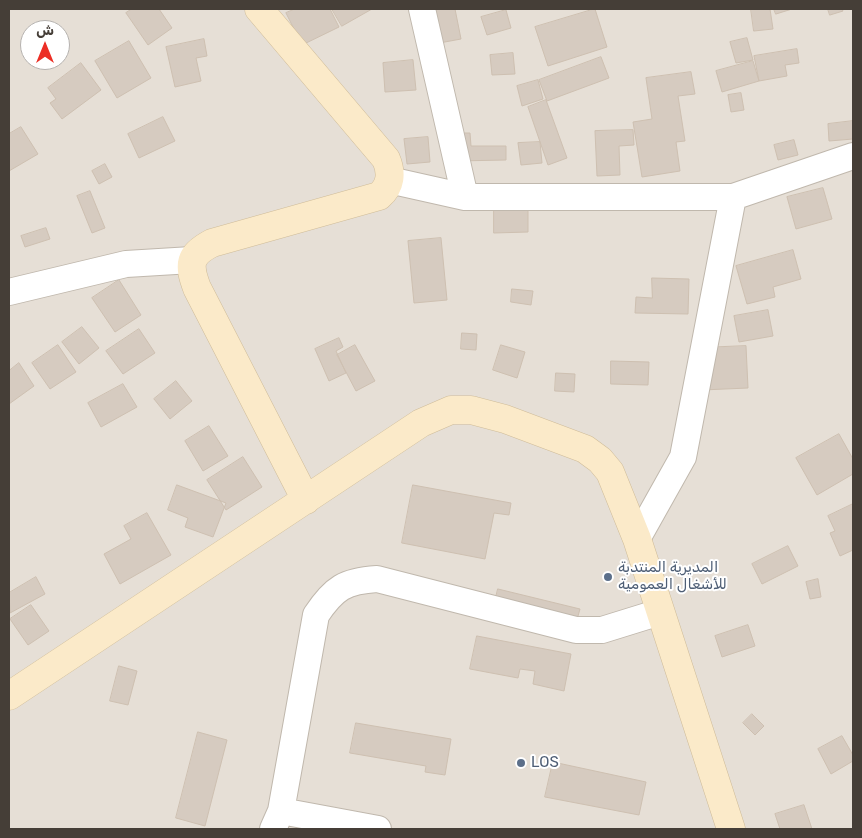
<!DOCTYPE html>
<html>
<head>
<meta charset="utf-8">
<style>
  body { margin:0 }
  #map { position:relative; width:862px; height:838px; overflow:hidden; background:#f2eee7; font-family:Rubik,"Noto Naskh Arabic",sans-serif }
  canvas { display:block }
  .frame { position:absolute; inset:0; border:10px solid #453e37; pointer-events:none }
  .north { position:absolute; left:20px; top:20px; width:50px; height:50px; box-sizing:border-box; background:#fff; border:1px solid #b5b2af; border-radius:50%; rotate:0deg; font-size:14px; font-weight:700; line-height:20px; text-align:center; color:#453e37 }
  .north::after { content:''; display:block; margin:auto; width:18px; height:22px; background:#ec2e25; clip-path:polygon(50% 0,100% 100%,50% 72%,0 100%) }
</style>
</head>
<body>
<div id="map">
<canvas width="862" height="838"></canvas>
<div class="frame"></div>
<div class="north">ش</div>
</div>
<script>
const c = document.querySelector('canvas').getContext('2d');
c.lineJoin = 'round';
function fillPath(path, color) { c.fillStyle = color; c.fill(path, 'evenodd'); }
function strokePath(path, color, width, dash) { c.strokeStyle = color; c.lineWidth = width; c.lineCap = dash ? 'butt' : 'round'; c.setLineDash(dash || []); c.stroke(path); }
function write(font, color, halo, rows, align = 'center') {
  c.font = font + ' Rubik,"Noto Naskh Arabic",sans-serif'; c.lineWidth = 4; c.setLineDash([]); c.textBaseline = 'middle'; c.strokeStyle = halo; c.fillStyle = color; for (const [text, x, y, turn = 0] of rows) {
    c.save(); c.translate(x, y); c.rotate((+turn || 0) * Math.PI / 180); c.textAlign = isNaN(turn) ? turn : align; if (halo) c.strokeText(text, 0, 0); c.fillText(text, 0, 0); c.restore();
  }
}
fillPath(new Path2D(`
  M 9,9 L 853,9 L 853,829 L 9,829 ZM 30,30 L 60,30 L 60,60 L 30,60 Z`), '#e6dfd6');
const building = new Path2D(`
  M 132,9 L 159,9 L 172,28 L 148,45 L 126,13 Z
  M 295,9 L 330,9 L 339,27 L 302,45 L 286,13 Z
  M 332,9 L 372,9 L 342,26 Z
  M 428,9 L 455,9 L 461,39 L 434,44 Z
  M 595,9 L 607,47 L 548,66 L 535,27 Z
  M 751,9 L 770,9 L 773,29 L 754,31 Z
  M 774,9 L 792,9 L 776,14 Z
  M 828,9 L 842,9 L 843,11 L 830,15 Z
  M 506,10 L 511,28 L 487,35 L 481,17 Z
  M 747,38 L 753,60 L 736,63 L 730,42 Z
  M 204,39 L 207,56 L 196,58 L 201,81 L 175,87 L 166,47 Z
  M 129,41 L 151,78 L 117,98 L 95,61 Z
  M 797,49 L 799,63 L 785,65 L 787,76 L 759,81 L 754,56 Z
  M 513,53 L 515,74 L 492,75 L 490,55 Z
  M 601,57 L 609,78 L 547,101 L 539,80 Z
  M 413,60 L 416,90 L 385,92 L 383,63 Z
  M 753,61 L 759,81 L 722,92 L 716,71 Z
  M 81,63 L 101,90 L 62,119 L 50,103 L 56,99 L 48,88 Z
  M 691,72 L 695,94 L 678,96 L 685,141 L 676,142 L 680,171 L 642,177 L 633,122 L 652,119 L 646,78 Z
  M 538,80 L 543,99 L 522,106 L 517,86 Z
  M 741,93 L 744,110 L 731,112 L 728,95 Z
  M 546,100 L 567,158 L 548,165 L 528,107 Z
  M 163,117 L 175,141 L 139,158 L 128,134 Z
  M 853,121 L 853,139 L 829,141 L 828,124 Z
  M 21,127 L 38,154 L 9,171 L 9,134 Z
  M 633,130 L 634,145 L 619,146 L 620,175 L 597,176 L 595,131 Z
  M 456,133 L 470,133 L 471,146 L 506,146 L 506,160 L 456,161 Z
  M 428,137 L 430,162 L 407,164 L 404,139 Z
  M 794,140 L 798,155 L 778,160 L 774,145 Z
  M 540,142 L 542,163 L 521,165 L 518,143 Z
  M 105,164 L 112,177 L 99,184 L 92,171 Z
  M 823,188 L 832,219 L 796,229 L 787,197 Z
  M 90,191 L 105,228 L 92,233 L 77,196 Z
  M 494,202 L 528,202 L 528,232 L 494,233 Z
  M 46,228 L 50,239 L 25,247 L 21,236 Z
  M 441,238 L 447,300 L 414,303 L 408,241 Z
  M 793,250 L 801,279 L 773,287 L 775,297 L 747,304 L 736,266 Z
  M 652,278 L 689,279 L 688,314 L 635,313 L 636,297 L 652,298 Z
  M 119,280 L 141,315 L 115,332 L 92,298 Z
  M 512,289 L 533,291 L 531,305 L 511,302 Z
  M 768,310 L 773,336 L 739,342 L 734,316 Z
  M 82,327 L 99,348 L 79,364 L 62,342 Z
  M 139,329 L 155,353 L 123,374 L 106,351 Z
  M 462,333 L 477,334 L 476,350 L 461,349 Z
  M 339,338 L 343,347 L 336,351 L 346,373 L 329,381 L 315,349 Z
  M 58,345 L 76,372 L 50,389 L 32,363 Z
  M 355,345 L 375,381 L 356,391 L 337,355 Z
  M 501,345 L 525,352 L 517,378 L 493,370 Z
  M 746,346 L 748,388 L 702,390 L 700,348 Z
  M 611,361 L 649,362 L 648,385 L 611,384 Z
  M 19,363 L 34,386 L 9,404 L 9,371 Z
  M 556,373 L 575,374 L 574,392 L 555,391 Z
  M 176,381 L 192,401 L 170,419 L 154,399 Z
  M 123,384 L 137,407 L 101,427 L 88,403 Z
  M 209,426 L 228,456 L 203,471 L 185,441 Z
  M 839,434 L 853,459 L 853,474 L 817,495 L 796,458 Z
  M 243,457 L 262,487 L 226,510 L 207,480 Z
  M 177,485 L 226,503 L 213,537 L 185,527 L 188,518 L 168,510 Z
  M 413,485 L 511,503 L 509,515 L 494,513 L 485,559 L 402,543 Z
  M 853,504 L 853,550 L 840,556 L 830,533 L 835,531 L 828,516 Z
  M 147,513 L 171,555 L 120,584 L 104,554 L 131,539 L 124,526 Z
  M 788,546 L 798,566 L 762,584 L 752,564 Z
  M 36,577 L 45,594 L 10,613 L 9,593 Z
  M 818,579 L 821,597 L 810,599 L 806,582 Z
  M 498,589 L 580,609 L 574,630 L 493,610 Z
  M 31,605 L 49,631 L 28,645 L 10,619 Z
  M 748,625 L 755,646 L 722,657 L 715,636 Z
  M 477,636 L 571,654 L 564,691 L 533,684 L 535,671 L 520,669 L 518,678 L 470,669 Z
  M 119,666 L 137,671 L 128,705 L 110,701 Z
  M 752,714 L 764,726 L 755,735 L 743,723 Z
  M 356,723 L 451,739 L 445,775 L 425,772 L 426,766 L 350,753 Z
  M 198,732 L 227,740 L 205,826 L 176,818 Z
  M 842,736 L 853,755 L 853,761 L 831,774 L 818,749 Z
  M 553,762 L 646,782 L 639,815 L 545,797 Z
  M 804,805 L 812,829 L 780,829 L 775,814 Z`);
fillPath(building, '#d6cbc0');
strokePath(building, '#cec0b1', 1);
const street = new Path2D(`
  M 422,9 L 465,197
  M 389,180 L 465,197 L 733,197 L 853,156
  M 9,292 L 126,264 L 192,260
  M 637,539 L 683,457 L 733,197
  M 281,811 L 378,829
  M 273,829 L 281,811 L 316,615 C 334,588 345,581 377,579 L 576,630 L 602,630 L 660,612`);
const secondary = new Path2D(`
  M 259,9 L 386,159 C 392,173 391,186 379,196 L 212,243 C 189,255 188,264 197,288 L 306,500
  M 9,696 L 421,423 L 451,410 L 471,410 L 505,419 L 585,449 L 600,460 L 610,472 L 637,539 L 731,829`);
strokePath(street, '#c0b8ad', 28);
strokePath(secondary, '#cfbc99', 29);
strokePath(street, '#fff', 26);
strokePath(secondary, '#fbeac9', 28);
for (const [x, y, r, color] of [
  [608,577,5,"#5c6f8a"],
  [521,763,5,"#5c6f8a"]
]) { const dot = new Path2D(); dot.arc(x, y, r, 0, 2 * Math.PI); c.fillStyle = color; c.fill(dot); strokePath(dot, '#fff', 2); }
write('15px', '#4e5e75', '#fff', [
  ["المديرية المنتدبة",618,568],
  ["للأشغال العمومية",618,585],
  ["LOS",531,763]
], 'left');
</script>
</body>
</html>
